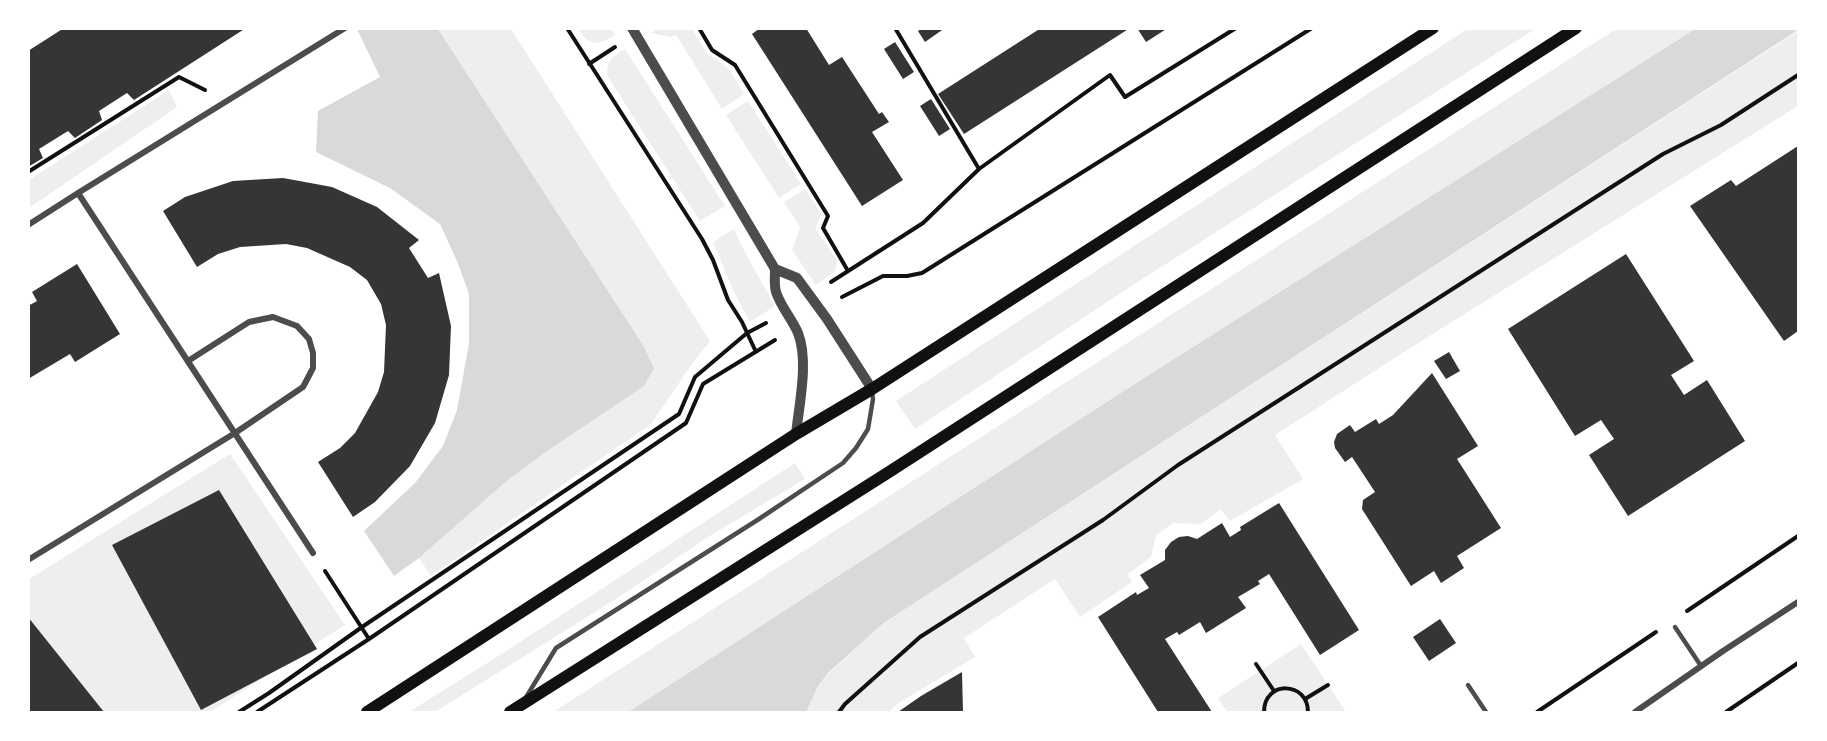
<!DOCTYPE html>
<html>
<head>
<meta charset="utf-8">
<style>
  body { margin:0 }
  #map { position:relative; width:1827px; height:741px; overflow:hidden; background:#fff; font-family:Raleway,sans-serif }
  canvas { display:block }
  .frame { position:absolute; inset:0; border:30px solid #fff; pointer-events:none }
</style>
</head>
<body>
<div id="map">
<canvas width="1827" height="741"></canvas>
<div class="frame"></div>
</div>
<script>
const c = document.querySelector('canvas').getContext('2d');
c.lineJoin = 'round';
function fillPath(path, color) { c.fillStyle = color; c.fill(path, 'evenodd'); }
function strokePath(path, color, width, dash) { c.strokeStyle = color; c.lineWidth = width; c.lineCap = dash ? 'butt' : 'round'; c.setLineDash(dash || []); c.stroke(path); }
fillPath(new Path2D(`
  M 659,28 L 692,29 L 709,56 C 727,61 735,79 744,94 L 722,109 L 676,35 L 670,37 L 651,33 Z
  M 1469,28 L 1535,29 L 1136,283 L 915,429 L 896,401 Z
  M 438,29 L 511,29 L 710,341 L 692,364 L 651,424 L 431,576 L 419,558 L 508,480 L 654,368 L 643,345 Z
  M 578,29 L 611,29 L 615,35 C 597,46 590,47 578,29 Z
  M 1616,29 L 1697,29 L 1133,385 L 628,712 L 553,712 Z
  M 1798,31 L 1798,106 L 1426,338 L 1275,435 L 1303,479 L 1230,521 L 1221,509 L 1201,524 L 1173,523 L 1156,535 L 1151,557 L 1128,574 L 1132,582 L 1080,617 L 1055,579 L 964,638 L 975,657 L 897,704 L 889,712 L 806,712 L 818,686 L 830,672 L 885,622 Z
  M 625,49 L 725,206 L 700,221 L 608,77 C 605,62 613,56 625,49 Z
  M 169,90 L 177,107 L 29,208 L 29,180 Z
  M 748,101 L 801,184 L 779,198 L 726,115 Z
  M 805,189 L 822,215 L 815,228 L 837,260 L 835,271 L 816,285 L 792,250 L 800,227 L 784,202 Z
  M 734,229 L 741,245 L 775,306 L 750,322 L 734,292 L 713,242 Z
  M 230,454 L 345,625 L 210,712 L 29,712 L 29,579 Z
  M 795,463 L 805,479 L 708,537 L 616,599 L 435,712 L 409,712 L 500,655 Z
  M 1301,644 L 1346,712 L 1227,712 L 1218,698 Z`), '#eee');
fillPath(new Path2D(`
  M 1697,28 L 1798,28 L 1798,30 L 885,622 L 829,672 L 818,686 L 806,712 L 628,712 L 1133,385 Z
  M 357,29 L 438,29 L 643,345 L 654,368 L 644,386 L 544,453 L 508,480 L 419,558 L 394,576 L 364,531 L 415,483 L 443,446 L 457,410 L 469,343 L 469,294 L 457,261 L 440,224 L 390,188 L 316,152 L 318,111 L 380,77 Z`), '#d9d9d9');
fillPath(new Path2D(`
  M 64,28 L 246,28 L 134,100 L 127,93 L 99,111 L 102,120 L 75,138 L 68,131 L 39,149 L 43,158 L 28,167 L 28,51 Z
  M 760,28 L 806,28 L 829,65 L 842,57 L 879,114 L 882,112 L 889,122 L 872,132 L 903,180 L 862,206 L 752,34 Z
  M 922,28 L 945,28 L 925,42 L 918,31 Z
  M 1041,28 L 1130,28 L 964,134 L 938,94 Z
  M 1137,28 L 1168,28 L 1146,42 Z
  M 895,42 L 914,72 L 903,79 L 884,49 Z
  M 931,99 L 950,129 L 939,136 L 920,106 Z
  M 1798,146 L 1798,331 L 1784,341 L 1690,206 L 1731,180 L 1736,186 Z
  M 283,178 L 332,187 L 377,207 L 419,240 L 409,248 L 428,278 L 439,273 L 451,326 L 449,375 L 435,423 L 410,466 L 375,502 L 353,517 L 318,462 L 340,448 L 355,433 L 378,392 L 384,372 L 386,325 L 381,304 L 367,280 L 350,267 L 307,248 L 286,244 L 240,247 L 218,254 L 197,267 L 163,211 L 185,197 L 233,181 Z
  M 1626,254 L 1694,361 L 1671,375 L 1684,395 L 1707,380 L 1745,441 L 1628,516 L 1589,455 L 1614,439 L 1601,420 L 1575,436 L 1508,329 Z
  M 77,264 L 120,334 L 75,362 L 70,354 L 28,379 L 28,306 L 37,301 L 32,292 Z
  M 1449,352 L 1460,371 L 1446,379 L 1434,361 Z
  M 1432,373 L 1478,446 L 1457,459 L 1501,528 L 1457,556 L 1464,568 L 1441,583 L 1434,571 L 1411,586 L 1362,509 L 1363,500 L 1375,492 L 1352,457 L 1345,462 L 1335,448 L 1334,442 L 1337,434 L 1350,425 L 1355,432 L 1376,419 L 1379,424 L 1393,415 Z
  M 219,490 L 317,649 L 201,710 L 112,545 Z
  M 1279,503 L 1359,630 L 1320,655 L 1269,574 L 1258,581 L 1260,584 L 1238,597 L 1246,608 L 1206,633 L 1200,622 L 1179,635 L 1177,632 L 1165,639 L 1212,712 L 1158,712 L 1098,617 L 1136,592 L 1137,595 L 1149,588 L 1140,575 L 1165,560 L 1165,550 L 1171,542 L 1179,537 L 1188,536 L 1197,539 L 1222,523 L 1230,537 L 1241,530 L 1240,527 Z
  M 28,617 L 104,712 L 28,712 Z
  M 1440,619 L 1456,643 L 1429,661 L 1413,637 Z
  M 962,672 L 963,712 L 898,712 L 921,696 Z`), '#353535');
strokePath(new Path2D(`
  M 567,28 L 702,239 L 713,260 L 728,300 L 742,322 L 756,352
  M 699,28 L 712,50 L 735,65 L 828,216 L 823,228 L 848,271
  M 895,28 L 979,169
  M 589,64 L 615,47
  M 28,172 L 179,77 L 205,90
  M 831,282 L 923,223 L 979,169 L 1110,75 L 1125,97 L 1236,28
  M 842,297 L 883,276 L 907,276 L 922,273 L 1312,28
  M 325,571 L 369,639
  M 1687,611 L 1798,536
  M 1256,664 L 1274,691
  M 1305,699 L 1328,685
  M 239,712 L 269,693 L 362,627 L 679,414 L 695,377 L 747,333 L 766,323
  M 257,712 L 369,639 L 686,423 L 703,384 L 775,340
  M 839,712 L 845,704 L 920,637 L 1103,520 L 1178,465 L 1663,154 L 1721,125 L 1798,75
  M 1264,712 C 1264,680 1308,681 1308,712
  M 1537,712 L 1656,632
  M 1726,712 L 1798,663`), '#111', 4);
strokePath(new Path2D(`
  M 1675,627 L 1701,666
  M 1468,685 L 1486,712
  M 525,699 L 556,648 L 759,519 L 843,463 L 856,448 L 868,429 L 873,399 L 872,392`), '#4c4c4c', 4.5);
strokePath(new Path2D(`
  M 78,193 L 313,553
  M 28,225 L 78,193 L 345,28
  M 28,560 L 235,433 L 303,387 L 313,368 L 313,353 L 309,339 L 297,326 L 273,317 L 249,322 L 188,361
  M 1635,712 L 1723,651 L 1798,602`), '#4c4c4c', 6);
strokePath(new Path2D(`
  M 632,28 L 775,269 C 775,277 774,285 776,292 C 781,307 792,319 798,333 C 809,361 799,405 796,434
  M 775,269 L 797,278 L 827,319 L 872,389`), '#4c4c4c', 10);
strokePath(new Path2D(`
  M 367,712 L 796,434 L 872,389 L 1433,28
  M 510,712 L 889,472 L 1576,28`), '#111', 12);
</script>
</body>
</html>
